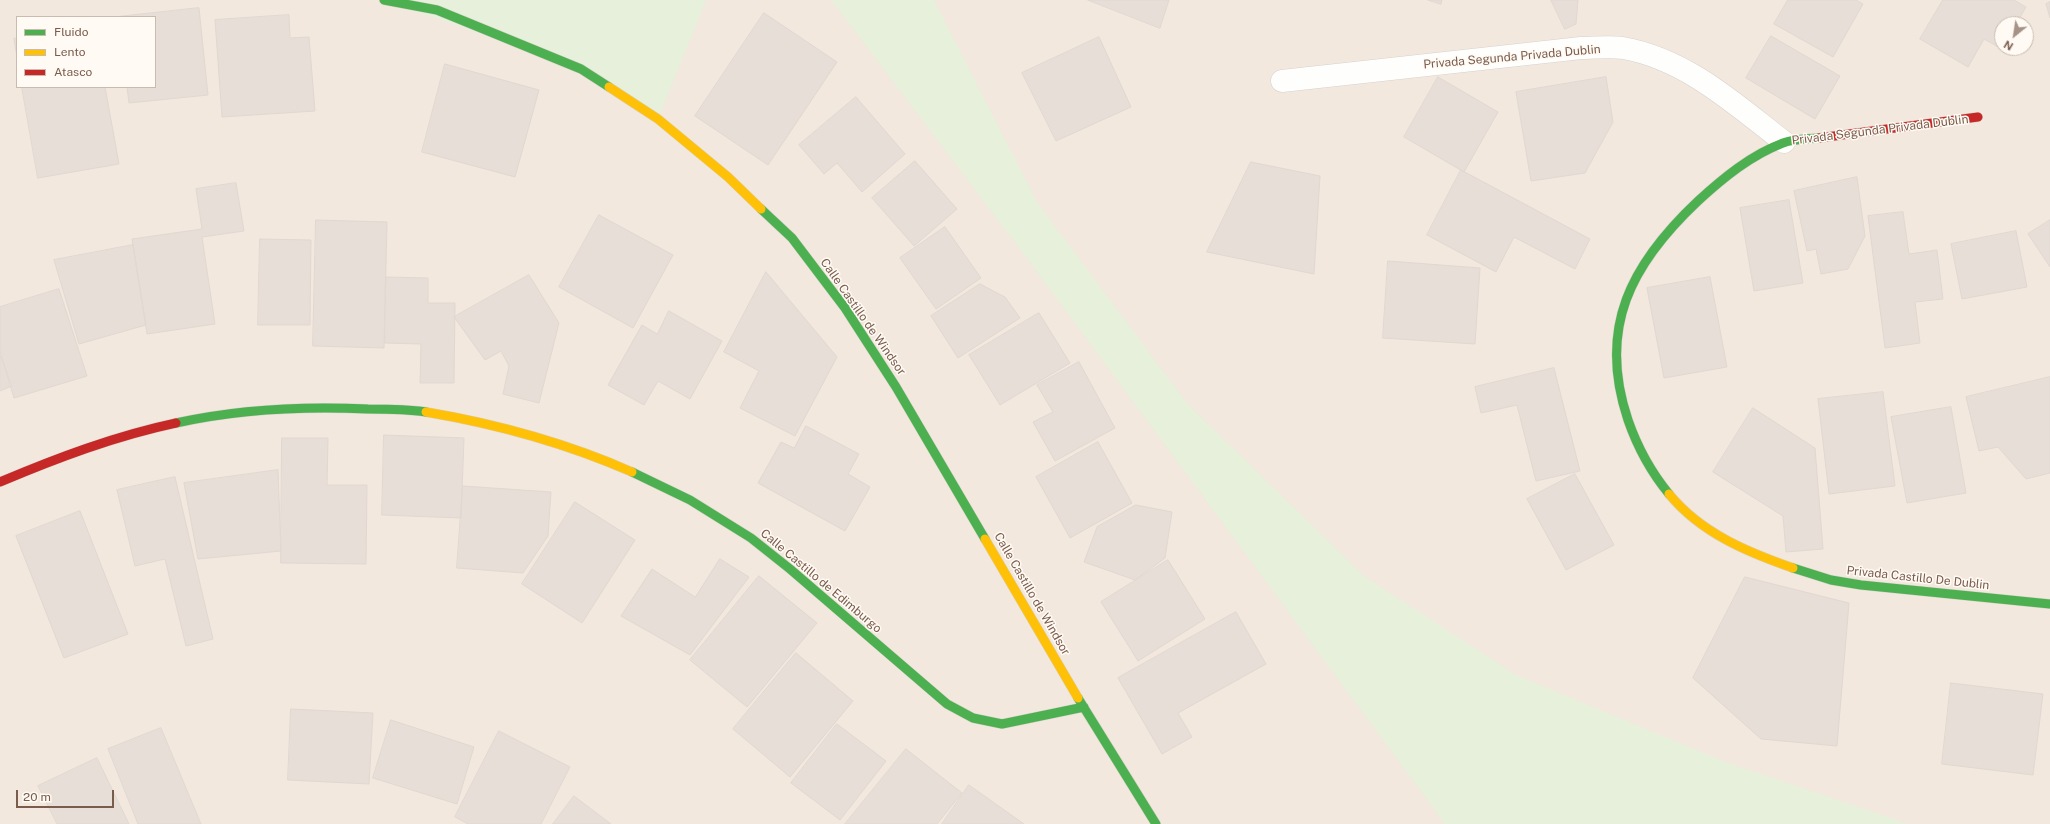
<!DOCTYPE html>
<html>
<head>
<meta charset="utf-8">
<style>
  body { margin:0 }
  #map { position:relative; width:2050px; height:824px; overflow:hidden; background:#f9f5f0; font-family:"Public Sans",sans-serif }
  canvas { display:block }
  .legend { position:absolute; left:16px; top:16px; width:140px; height:72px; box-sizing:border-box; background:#fffaf3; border:1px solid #cabbb1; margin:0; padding:5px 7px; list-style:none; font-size:12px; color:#7a5c4d }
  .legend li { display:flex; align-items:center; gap:8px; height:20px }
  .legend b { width:20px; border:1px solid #cabbb1 }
  .north { position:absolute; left:1994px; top:16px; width:40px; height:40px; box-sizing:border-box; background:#fffaf3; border:1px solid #cabbb1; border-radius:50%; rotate:210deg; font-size:11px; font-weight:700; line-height:16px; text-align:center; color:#7a5c4d }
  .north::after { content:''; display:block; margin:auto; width:14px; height:18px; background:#a69286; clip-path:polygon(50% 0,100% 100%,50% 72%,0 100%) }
  .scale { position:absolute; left:16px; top:790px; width:98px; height:18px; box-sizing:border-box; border:2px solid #7a5c4d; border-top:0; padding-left:5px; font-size:12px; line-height:14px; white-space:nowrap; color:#7a5c4d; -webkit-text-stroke:3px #fffaf3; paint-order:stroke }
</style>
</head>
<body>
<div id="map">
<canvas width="2050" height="824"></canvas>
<ul class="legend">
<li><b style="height:5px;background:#4caf50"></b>Fluido</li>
<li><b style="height:5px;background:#ffc107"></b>Lento</li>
<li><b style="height:5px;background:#c62828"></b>Atasco</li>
</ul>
<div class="north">N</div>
<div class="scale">20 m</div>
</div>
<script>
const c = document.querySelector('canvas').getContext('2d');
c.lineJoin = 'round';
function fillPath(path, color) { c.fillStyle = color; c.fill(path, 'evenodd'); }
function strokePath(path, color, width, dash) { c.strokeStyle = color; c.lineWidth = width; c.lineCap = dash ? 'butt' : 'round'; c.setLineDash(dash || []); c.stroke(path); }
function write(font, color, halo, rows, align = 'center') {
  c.font = font + ' "Public Sans",sans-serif'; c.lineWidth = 3; c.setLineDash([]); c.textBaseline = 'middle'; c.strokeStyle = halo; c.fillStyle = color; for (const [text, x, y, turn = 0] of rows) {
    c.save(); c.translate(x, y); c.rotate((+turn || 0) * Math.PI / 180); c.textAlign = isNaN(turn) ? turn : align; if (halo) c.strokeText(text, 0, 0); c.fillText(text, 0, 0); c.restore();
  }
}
fillPath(new Path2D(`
  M 0,0 L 2050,0 L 2050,824 L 0,824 ZM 17,17 L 155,17 L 155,87 L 17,87 ZM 2002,24 L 2026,24 L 2026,48 L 2002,48 Z`), '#f2e8de');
fillPath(new Path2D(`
  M 384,0 L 706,0 L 658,119 L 581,69 Z
  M 831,0 L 934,0 L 1037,202 L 1187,403 L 1364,576 L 1516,675 L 1728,763 L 1908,824 L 1445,824 L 1026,257 Z`), '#e7f0db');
const building = new Path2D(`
  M 1088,0 L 1169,0 L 1160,28 Z
  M 1428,0 L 1442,0 L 1441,4 Z
  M 1551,0 L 1578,0 L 1576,24 L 1565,29 Z
  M 1788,0 L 1856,0 L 1863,4 L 1833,57 L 1774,24 Z
  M 1943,0 L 2014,0 L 2026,7 L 2016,24 L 2002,24 L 2002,49 L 1984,39 L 1968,67 L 1920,39 Z
  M 2050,2 L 2050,18 L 2046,4 Z
  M 199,8 L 208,95 L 129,103 L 127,87 L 155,87 L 155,17 L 114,17 Z
  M 764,13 L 837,62 L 768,165 L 695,116 Z
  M 289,15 L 290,38 L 309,37 L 315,111 L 222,117 L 215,20 Z
  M 1771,36 L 1840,76 L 1815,119 L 1746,78 Z
  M 1099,37 L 1131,107 L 1056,141 L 1022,73 Z
  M 17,38 L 17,57 L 14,39 Z
  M 445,64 L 539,90 L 515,177 L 422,152 Z
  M 1438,77 L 1498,112 L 1464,172 L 1404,137 Z
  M 1606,77 L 1613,122 L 1585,173 L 1531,181 L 1516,92 Z
  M 22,87 L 105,87 L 119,164 L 38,178 Z
  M 856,97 L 905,154 L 862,192 L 837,163 L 824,174 L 799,145 Z
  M 915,161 L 957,209 L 914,246 L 872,198 Z
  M 1251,162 L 1320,176 L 1314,274 L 1207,252 Z
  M 1461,170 L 1590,239 L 1575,269 L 1514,237 L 1496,272 L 1427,235 Z
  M 1857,177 L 1865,236 L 1848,269 L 1821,274 L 1816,249 L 1807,251 L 1794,191 Z
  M 236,183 L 244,231 L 202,237 L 215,324 L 147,334 L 132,239 L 202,229 L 196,189 Z
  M 1789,200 L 1803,283 L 1754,291 L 1740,208 Z
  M 1903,212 L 1909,254 L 1937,250 L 1943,299 L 1915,302 L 1920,343 L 1885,348 L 1868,216 Z
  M 599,215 L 673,255 L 633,328 L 559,287 Z
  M 316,220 L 387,222 L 384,348 L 313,346 Z
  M 2050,220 L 2050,267 L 2028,234 Z
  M 945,227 L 981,278 L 936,309 L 900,258 Z
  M 2016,231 L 2027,287 L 1962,299 L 1951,244 Z
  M 260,239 L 311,240 L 310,325 L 258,325 Z
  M 133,245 L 146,325 L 79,344 L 54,260 Z
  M 1388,261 L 1480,268 L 1475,344 L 1383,338 Z
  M 766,272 L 837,357 L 795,436 L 740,408 L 759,371 L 724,352 Z
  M 529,275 L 559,323 L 539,403 L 503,394 L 509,366 L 501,351 L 485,360 L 454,317 Z
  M 386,277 L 428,278 L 428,303 L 455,303 L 454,383 L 420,383 L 421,344 L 385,343 Z
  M 1710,277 L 1727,367 L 1664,378 L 1647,288 Z
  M 980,284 L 1005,297 L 1020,318 L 958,358 L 931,316 Z
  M 59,289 L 87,376 L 14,398 L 0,351 L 0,307 Z
  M 669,311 L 722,341 L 690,399 L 658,381 L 644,405 L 608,385 L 642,325 L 657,334 Z
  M 1039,313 L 1070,363 L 1000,405 L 969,355 Z
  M 0,355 L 12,386 L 0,391 Z
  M 1079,362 L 1115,428 L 1055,461 L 1033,422 L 1053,412 L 1037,385 Z
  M 1554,368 L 1580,471 L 1536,481 L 1517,405 L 1481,413 L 1475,387 Z
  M 2050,377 L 2050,473 L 2026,479 L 1998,447 L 1979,451 L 1966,397 Z
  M 1883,392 L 1895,486 L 1829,494 L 1818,399 Z
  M 1951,407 L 1966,493 L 1907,503 L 1891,417 Z
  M 1753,408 L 1815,448 L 1823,549 L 1786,552 L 1783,516 L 1713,472 Z
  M 806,426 L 859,454 L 848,474 L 870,487 L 845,531 L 758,483 L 781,442 L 794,448 Z
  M 384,435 L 464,438 L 461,518 L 382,515 Z
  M 282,438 L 328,438 L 327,485 L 367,485 L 366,564 L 281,563 Z
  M 1098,442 L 1132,503 L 1070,538 L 1036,477 Z
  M 278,470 L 281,551 L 198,559 L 184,483 Z
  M 1575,474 L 1614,545 L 1566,570 L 1527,499 Z
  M 175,477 L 213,639 L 186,646 L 165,559 L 135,566 L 117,490 Z
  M 463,486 L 551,492 L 548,536 L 523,573 L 457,568 Z
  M 575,502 L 635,540 L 582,623 L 522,584 Z
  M 1136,505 L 1172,512 L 1165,558 L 1135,580 L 1084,562 L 1097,527 Z
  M 80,511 L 128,634 L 64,658 L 16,536 Z
  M 720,559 L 749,577 L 690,655 L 621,616 L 652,569 L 695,597 Z
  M 1168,560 L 1205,619 L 1138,661 L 1101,602 Z
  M 759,576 L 817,623 L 747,707 L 690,660 Z
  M 1745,577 L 1849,603 L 1837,746 L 1761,739 L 1693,678 Z
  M 1236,612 L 1266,664 L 1178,713 L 1192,737 L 1162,754 L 1118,678 Z
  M 796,653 L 853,701 L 790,777 L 733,729 Z
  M 1951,683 L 2043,694 L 2033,775 L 1942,764 Z
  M 291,709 L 373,713 L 369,784 L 288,780 Z
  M 391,720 L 474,747 L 457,804 L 373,778 Z
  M 837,724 L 886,761 L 840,820 L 791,783 Z
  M 161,728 L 201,824 L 138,824 L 108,749 Z
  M 499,731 L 570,767 L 541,824 L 468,824 L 455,817 Z
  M 906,749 L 962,793 L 937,824 L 845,824 Z
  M 97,758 L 129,824 L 57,824 L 38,786 Z
  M 969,785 L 1024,824 L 942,824 Z
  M 574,796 L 611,824 L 553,824 Z`);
fillPath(building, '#e6ded7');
strokePath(building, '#e2d8d2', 1);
const street = new Path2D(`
  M 1282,81 L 1581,48 C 1594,48 1610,46 1623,48 C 1686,59 1735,104 1784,142`);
const fast = new Path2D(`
  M 384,0 L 437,10 L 581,69 L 609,87
  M 761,209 L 792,238 L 845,308 L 896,387 L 985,539
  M 176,423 C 239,409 304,406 368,409 C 387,409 407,409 426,412
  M 632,472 L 690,500 L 751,538 L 790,569 L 947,704 L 973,718 L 1002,724 L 1084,707
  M 1669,494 C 1651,472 1637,446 1628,420 C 1597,328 1631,264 1698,201 C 1723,178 1751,155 1783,143 C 1793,139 1808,139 1819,138
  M 1793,568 L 1831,580 L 1861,585 L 2050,604
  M 1078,698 L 1156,824`);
const slow = new Path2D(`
  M 609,87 L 658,119 L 728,177 L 761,209
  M 426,412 C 497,424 566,443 632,472
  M 1669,494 C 1701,533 1747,552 1793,568
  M 985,539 L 1078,698`);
const jam = new Path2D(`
  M 1819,138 L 1978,117
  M 0,482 C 57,458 115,436 176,423`);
strokePath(street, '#d7d1cb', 23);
strokePath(fast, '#d9d2cb', 10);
strokePath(slow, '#d9d2cb', 10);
strokePath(jam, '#d9d2cb', 10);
strokePath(street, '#fefefd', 22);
strokePath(fast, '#4caf50', 9);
strokePath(slow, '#ffc107', 9);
strokePath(jam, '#c62828', 9);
write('12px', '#7a5c4d', '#fffaf3', [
  ["Privada Segunda Privada Dublin",1512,57,-5],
  ["Privada Segunda Privada Dublin",1880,130,-7],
  ["Calle Castillo de Windsor",863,317,55],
  ["Privada Castillo De Dublin",1918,578,6],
  ["Calle Castillo de Edimburgo",821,581,40],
  ["Calle Castillo de Windsor",1032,594,60]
]);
</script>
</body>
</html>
